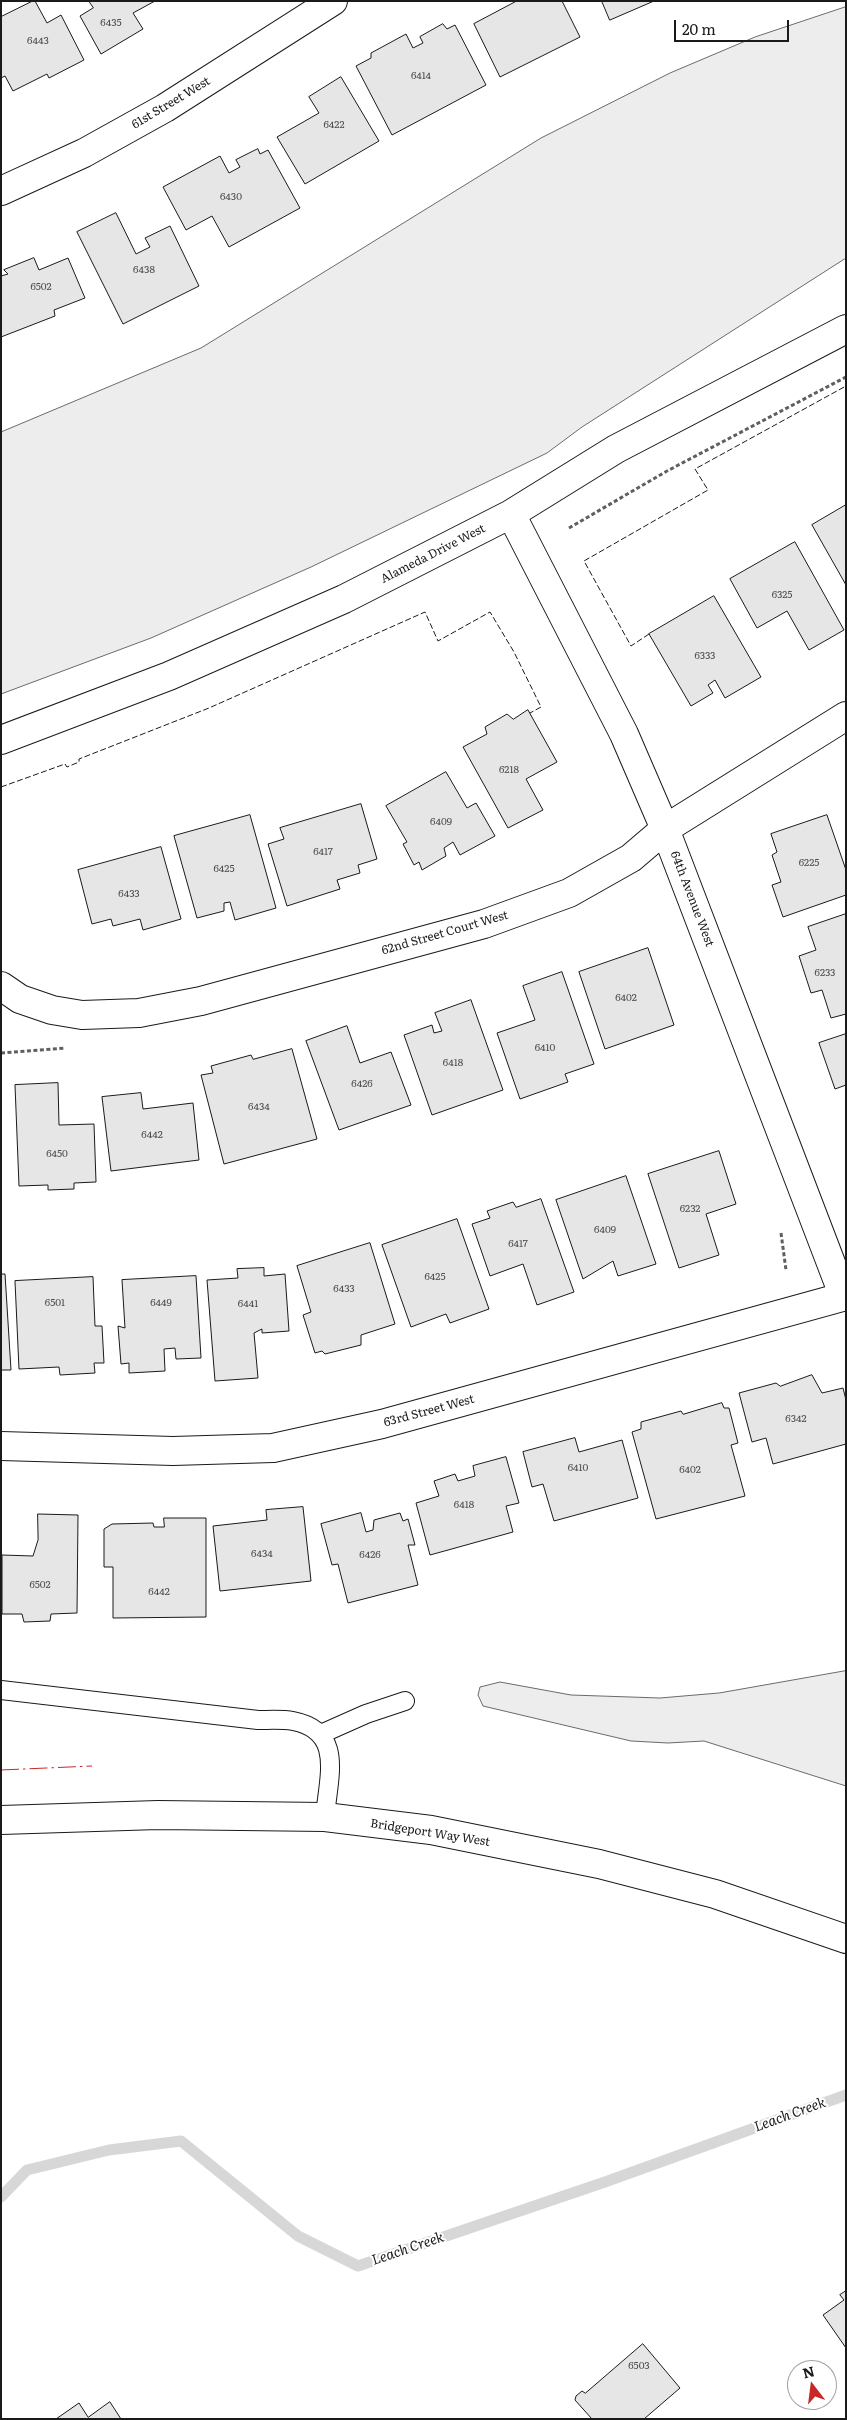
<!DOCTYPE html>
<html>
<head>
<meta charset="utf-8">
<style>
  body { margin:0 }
  #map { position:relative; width:847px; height:2420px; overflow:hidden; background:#fff; font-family:Literata,serif }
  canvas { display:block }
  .frame { position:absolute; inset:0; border:2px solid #1a1a1a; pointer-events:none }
  .north { position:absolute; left:787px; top:2360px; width:50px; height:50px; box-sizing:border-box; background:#fff; border:1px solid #a3a3a3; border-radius:50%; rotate:345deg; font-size:14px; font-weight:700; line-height:20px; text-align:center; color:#1a1a1a }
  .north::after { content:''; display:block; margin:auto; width:18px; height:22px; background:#c62828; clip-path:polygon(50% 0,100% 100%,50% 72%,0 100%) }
  .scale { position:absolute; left:674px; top:20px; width:115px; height:22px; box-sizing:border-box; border:2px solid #1a1a1a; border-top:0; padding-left:6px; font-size:15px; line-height:18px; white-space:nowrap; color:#1a1a1a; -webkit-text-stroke:4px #fff; paint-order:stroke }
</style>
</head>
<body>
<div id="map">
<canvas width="847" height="2420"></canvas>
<div class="frame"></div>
<div class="north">N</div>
<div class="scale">20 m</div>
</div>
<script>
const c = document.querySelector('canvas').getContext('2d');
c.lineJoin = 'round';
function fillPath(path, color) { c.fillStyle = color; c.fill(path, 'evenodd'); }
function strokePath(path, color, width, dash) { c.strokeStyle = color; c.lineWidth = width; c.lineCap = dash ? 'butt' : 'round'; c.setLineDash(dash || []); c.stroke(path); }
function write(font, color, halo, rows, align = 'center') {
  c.font = font + ' Literata,serif'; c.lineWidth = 4; c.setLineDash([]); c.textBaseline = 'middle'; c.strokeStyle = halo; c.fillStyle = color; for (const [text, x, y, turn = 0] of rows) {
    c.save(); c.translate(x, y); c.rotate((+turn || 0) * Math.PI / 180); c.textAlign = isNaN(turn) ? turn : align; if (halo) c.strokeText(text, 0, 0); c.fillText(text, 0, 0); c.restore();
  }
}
const built = new Path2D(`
  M 846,7 L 846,258 L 582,427 L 547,453 L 311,567 L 151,638 L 1,694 L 1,432 L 201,348 L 541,138 L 670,73 L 755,37 Z
  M 846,1671 L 846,1786 L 704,1741 L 668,1743 L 631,1741 L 483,1706 L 478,1695 L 480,1687 L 500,1682 L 571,1695 L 660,1698 L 719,1693 Z`);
fillPath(built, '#ededed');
strokePath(built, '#6a6a6a', 1);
strokePath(new Path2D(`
  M 1,2197 L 27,2170 L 109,2150 L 181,2141 L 298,2236 L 358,2266 L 605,2182 L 846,2095`), '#d7d7d7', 11);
const building = new Path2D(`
  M 33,1 L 35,1 L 47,23 L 61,15 L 84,60 L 49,78 L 47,74 L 13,91 L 5,76 L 1,78 L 1,17 Z
  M 89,1 L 155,1 L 133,13 L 143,29 L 101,54 L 80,16 L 93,8 Z
  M 517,1 L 562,1 L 580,37 L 500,77 L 474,24 Z
  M 602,1 L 654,1 L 610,20 Z
  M 443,24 L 447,29 L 455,25 L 486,85 L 392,135 L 356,66 L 371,58 L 371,53 L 406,34 L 413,48 L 423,43 L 420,37 Z
  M 341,77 L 379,141 L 305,184 L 277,137 L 319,113 L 309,97 Z
  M 258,149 L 260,154 L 268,150 L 300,208 L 229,247 L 212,216 L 186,230 L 163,187 L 220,156 L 229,173 L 240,167 L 236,160 Z
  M 116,213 L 136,254 L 150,247 L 145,238 L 170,226 L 199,286 L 123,324 L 77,232 Z
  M 34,258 L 39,270 L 68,258 L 85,298 L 54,310 L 55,316 L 1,337 L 1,276 L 8,274 L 4,270 Z
  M 846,505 L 846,585 L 812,525 Z
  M 795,542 L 844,630 L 809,650 L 787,611 L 757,628 L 730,579 Z
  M 714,596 L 761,677 L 725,698 L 715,680 L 708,685 L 713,693 L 691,706 L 649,634 Z
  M 528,710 L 557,762 L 526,779 L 543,810 L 508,828 L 463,747 L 487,734 L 485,727 L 507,714 L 513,719 Z
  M 446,772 L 467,808 L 476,803 L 495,836 L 460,855 L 453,842 L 444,848 L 446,856 L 422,870 L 419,862 L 414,865 L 403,844 L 407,842 L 386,806 Z
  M 361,804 L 377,859 L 358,865 L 360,873 L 337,880 L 340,889 L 287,906 L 268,844 L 284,839 L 280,828 Z
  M 250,815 L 276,908 L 235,920 L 230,902 L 224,903 L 224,911 L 197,918 L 174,836 Z
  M 827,815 L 846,870 L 846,895 L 783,917 L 772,885 L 781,882 L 772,855 L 777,852 L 771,834 Z
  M 161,847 L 181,919 L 143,930 L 140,919 L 113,926 L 111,919 L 92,924 L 78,870 Z
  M 846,914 L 846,1014 L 831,1018 L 822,990 L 811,993 L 799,956 L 816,950 L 808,927 Z
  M 648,948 L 674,1025 L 605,1049 L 579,972 Z
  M 562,972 L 594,1064 L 565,1074 L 568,1082 L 520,1099 L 497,1033 L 535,1020 L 523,986 Z
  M 471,1000 L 503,1090 L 432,1115 L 404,1035 L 432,1025 L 434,1033 L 442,1031 L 435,1013 Z
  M 347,1026 L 360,1063 L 391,1052 L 411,1105 L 339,1130 L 306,1041 Z
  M 846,1034 L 846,1085 L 835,1089 L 819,1043 Z
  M 292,1049 L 317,1139 L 224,1164 L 201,1075 L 213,1073 L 211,1066 L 251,1055 L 253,1059 Z
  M 58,1083 L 59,1125 L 94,1124 L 96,1182 L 74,1183 L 74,1189 L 48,1190 L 48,1185 L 19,1186 L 15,1085 Z
  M 141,1093 L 143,1109 L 193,1103 L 199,1160 L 111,1171 L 102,1097 Z
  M 719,1151 L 736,1204 L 706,1214 L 719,1255 L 679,1268 L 648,1174 Z
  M 626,1176 L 656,1264 L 618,1276 L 613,1261 L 583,1279 L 556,1200 Z
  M 541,1199 L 574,1292 L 537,1305 L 523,1264 L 490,1276 L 472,1224 L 490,1218 L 487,1211 L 513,1202 L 516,1207 Z
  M 457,1219 L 489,1309 L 450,1323 L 446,1314 L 411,1327 L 382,1245 Z
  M 370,1243 L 395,1324 L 361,1335 L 361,1345 L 325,1354 L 322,1351 L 315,1353 L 303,1315 L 311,1312 L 297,1266 Z
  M 264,1268 L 264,1276 L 285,1274 L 289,1331 L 262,1333 L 262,1329 L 254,1333 L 258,1378 L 215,1381 L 207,1280 L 238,1278 L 237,1269 Z
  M 1,1274 L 5,1274 L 11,1370 L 1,1370 Z
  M 196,1276 L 201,1358 L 176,1359 L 175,1348 L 164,1349 L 165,1371 L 129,1373 L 129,1363 L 121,1364 L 118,1326 L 125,1328 L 122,1280 Z
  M 93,1277 L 95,1326 L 102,1326 L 104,1363 L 94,1363 L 95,1373 L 60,1375 L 59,1367 L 19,1369 L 15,1281 Z
  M 812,1375 L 822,1393 L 843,1388 L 846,1400 L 846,1444 L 773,1464 L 766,1438 L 752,1442 L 739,1393 L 776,1383 L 780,1386 Z
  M 722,1403 L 724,1408 L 729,1408 L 738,1443 L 731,1445 L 745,1496 L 656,1519 L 632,1432 L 641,1429 L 641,1422 L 681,1411 L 683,1414 Z
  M 575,1438 L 579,1452 L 622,1440 L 638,1498 L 554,1521 L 543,1484 L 532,1487 L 523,1452 Z
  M 506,1457 L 519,1503 L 506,1506 L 513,1532 L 430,1555 L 416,1503 L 439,1496 L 434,1481 L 455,1474 L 458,1481 L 475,1476 L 473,1466 Z
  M 303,1507 L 311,1581 L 220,1591 L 213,1526 L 267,1520 L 266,1510 Z
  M 361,1513 L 366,1532 L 373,1530 L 374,1520 L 400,1513 L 403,1521 L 408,1519 L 415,1545 L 408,1545 L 418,1585 L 348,1603 L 338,1564 L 332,1565 L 321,1524 Z
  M 38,1514 L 78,1515 L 77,1613 L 51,1614 L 50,1621 L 24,1622 L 22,1614 L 2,1614 L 2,1555 L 33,1556 L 38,1540 Z
  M 164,1518 L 206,1518 L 206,1617 L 113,1618 L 113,1567 L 104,1567 L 104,1529 L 112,1524 L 153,1523 L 154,1527 L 164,1527 Z
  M 846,2291 L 846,2348 L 823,2315 L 844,2300 L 840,2295 Z
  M 643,2344 L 680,2388 L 644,2419 L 592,2419 L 575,2400 L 576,2396 L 582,2391 L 585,2393 Z
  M 110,2402 L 121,2419 L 56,2419 L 79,2403 L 88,2417 Z`);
fillPath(building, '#e6e6e6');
strokePath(building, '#1a1a1a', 1);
const service = new Path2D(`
  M 1,1690 L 258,1720 C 269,1720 282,1719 293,1721 C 345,1731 328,1778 325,1817
  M 321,1734 L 366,1714 L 405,1701`);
const minor = new Path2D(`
  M 1,191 L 84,153 L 165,108 L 333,1
  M 511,514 L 624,734 L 665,829 L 844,1297
  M 1,740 L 169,676 L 344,599 L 511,514 L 616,449 L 846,329
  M 1,986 L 20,999 L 52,1010 L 82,1015 L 139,1013 L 201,1001 L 484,924 L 569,893 L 631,858 L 665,829 L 846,716
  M 1,1446 L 173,1451 L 273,1448 L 382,1424 L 846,1296`);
const primary = new Path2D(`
  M 1,1820 L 158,1815 L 325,1817 L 431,1830 L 599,1864 L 715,1894 L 846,1939`);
strokePath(service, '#1a1a1a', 20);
strokePath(minor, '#1a1a1a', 30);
strokePath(primary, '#1a1a1a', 30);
strokePath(new Path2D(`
  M 569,528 L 667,471 L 846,377
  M 1,1053 L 65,1048
  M 781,1233 L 786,1270`), '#5f5f5f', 3, [4, 2.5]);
strokePath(service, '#fff', 18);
strokePath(minor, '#fff', 28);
strokePath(primary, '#fff', 28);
strokePath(new Path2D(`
  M 649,634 L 631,646 L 584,561 L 708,490 L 695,469 L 846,386
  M 1,787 L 65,764 L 67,767 L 79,762 L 79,759 L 209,708 L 425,612 L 438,641 L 490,612 L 514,652 L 541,707 L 530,713`), '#1a1a1a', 1, [6, 2.5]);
strokePath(new Path2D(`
  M 1,1770 L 92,1766`), '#c62828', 1, [18, 4, 2.5, 4]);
write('10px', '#4d4d4d', null, [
  ["6435",111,23],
  ["6443",38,41],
  ["6414",421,76],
  ["6422",334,125],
  ["6430",231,197],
  ["6438",144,270],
  ["6502",41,287],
  ["6325",782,595],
  ["6333",705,656],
  ["6218",509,770],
  ["6409",441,822],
  ["6417",323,852],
  ["6225",809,863],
  ["6425",224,869],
  ["6433",129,894],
  ["6233",825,973],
  ["6402",626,998],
  ["6410",545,1048],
  ["6418",453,1063],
  ["6426",362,1084],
  ["6434",259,1107],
  ["6442",152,1135],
  ["6450",57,1154],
  ["6232",690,1209],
  ["6409",605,1230],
  ["6417",518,1244],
  ["6425",435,1277],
  ["6433",344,1289],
  ["6501",55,1303],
  ["6449",161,1303],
  ["6441",248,1304],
  ["6342",796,1419],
  ["6410",578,1468],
  ["6402",690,1470],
  ["6418",464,1505],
  ["6434",262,1554],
  ["6426",370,1555],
  ["6502",40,1585],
  ["6442",159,1592],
  ["6503",639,2366]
]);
write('12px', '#1a1a1a', '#fff', [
  ["61st Street West",171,103,-31],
  ["Alameda Drive West",433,554,-27],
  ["64th Avenue West",692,899,69],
  ["62nd Street Court West",445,933,-16],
  ["63rd Street West",429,1411,-15],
  ["Bridgeport Way West",430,1833,9]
]);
write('italic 14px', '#1a1a1a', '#fff', [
  ["Leach Creek",790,2115,-20],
  ["Leach Creek",408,2249,-19]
]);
</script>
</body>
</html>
